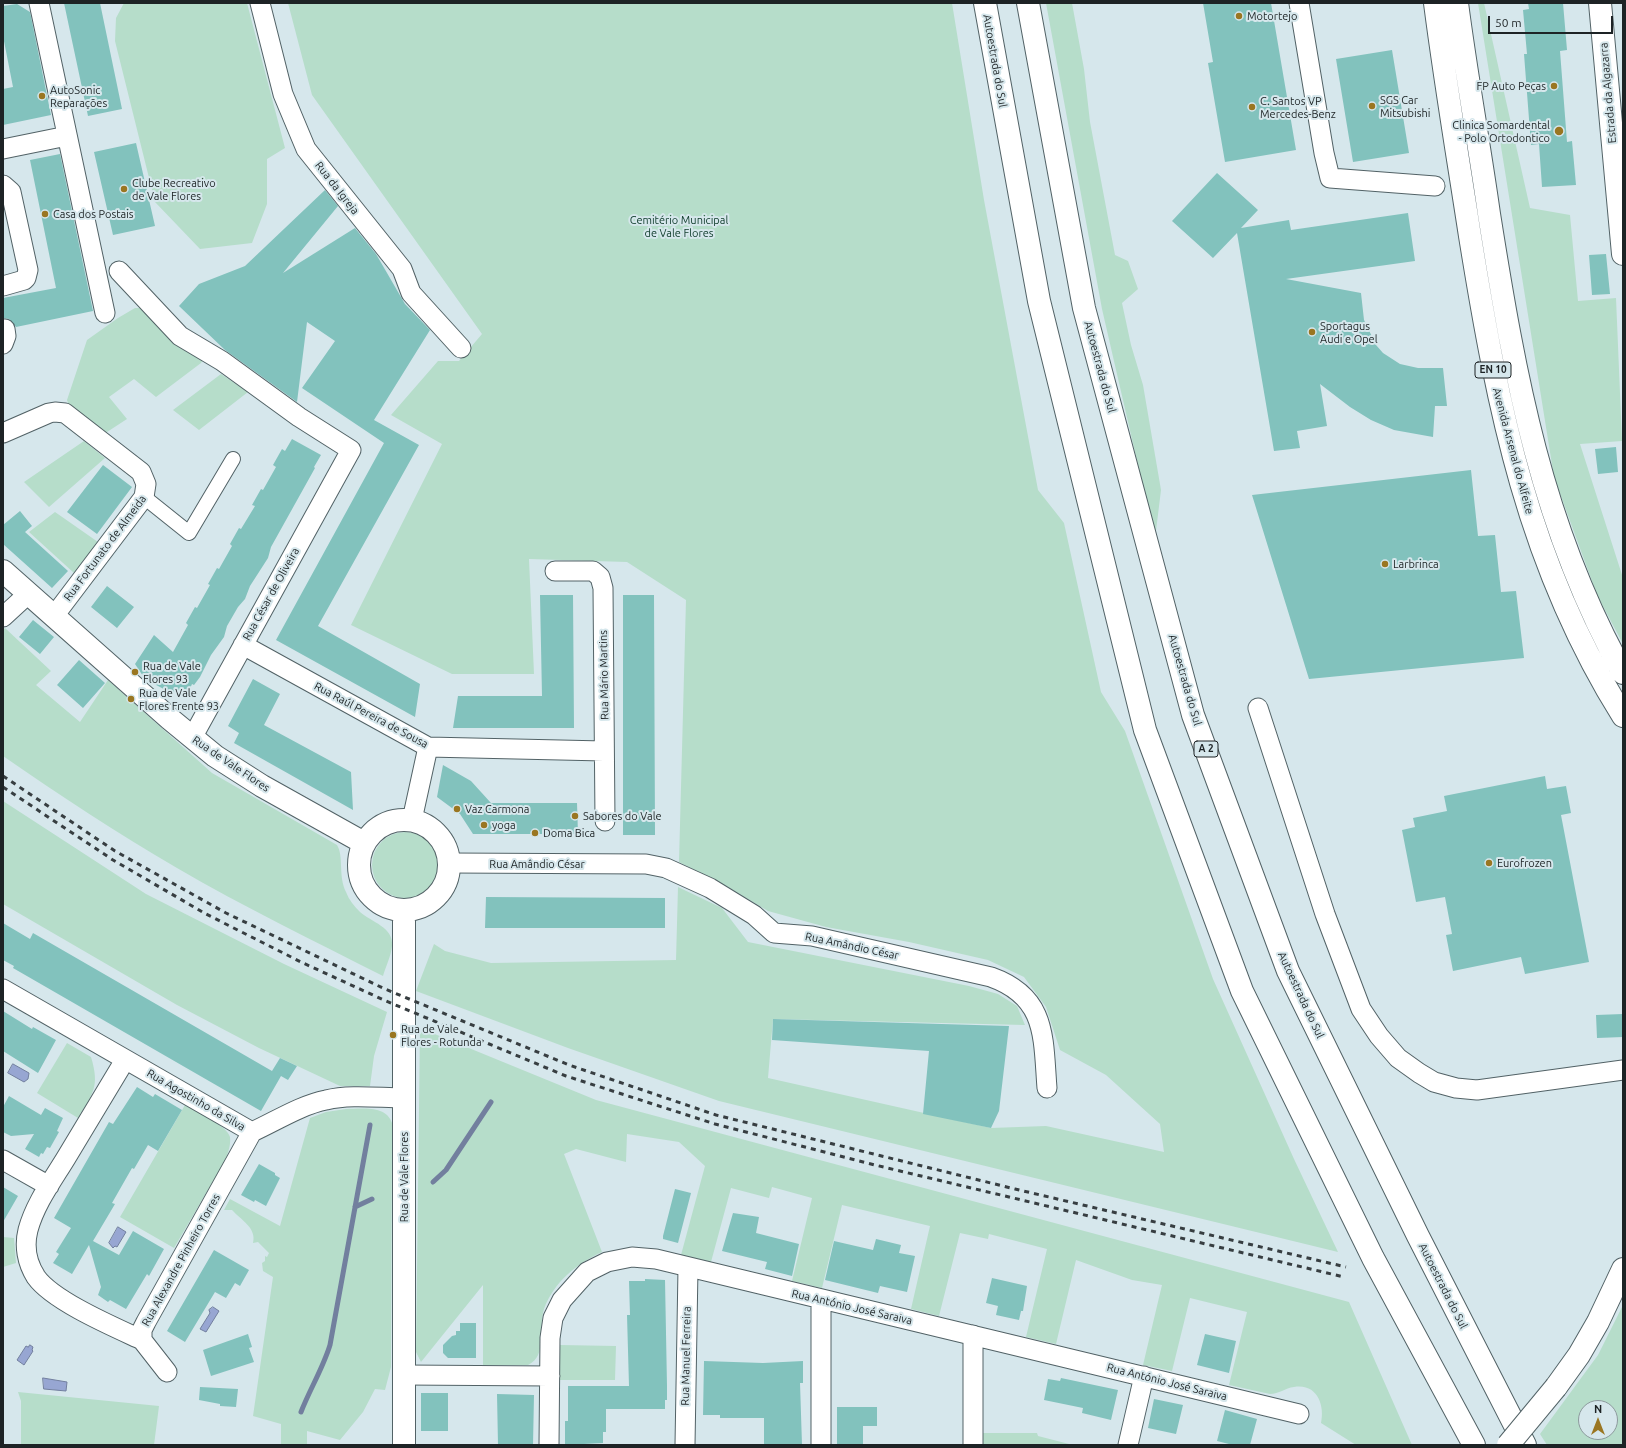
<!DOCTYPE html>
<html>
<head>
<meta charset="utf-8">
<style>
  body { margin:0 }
  #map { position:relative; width:1626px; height:1448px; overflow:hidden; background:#d6e7ec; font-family:Ubuntu,sans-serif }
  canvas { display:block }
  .frame { position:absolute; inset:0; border:4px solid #1d2325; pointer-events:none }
  .north { position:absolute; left:1578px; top:1400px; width:40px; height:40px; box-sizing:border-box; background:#d6e7ec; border:1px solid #8c999c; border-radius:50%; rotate:0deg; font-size:11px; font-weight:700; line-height:16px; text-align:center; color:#1d2325 }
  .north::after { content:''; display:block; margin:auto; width:14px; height:18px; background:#9a7621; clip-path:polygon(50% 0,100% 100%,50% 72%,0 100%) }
  .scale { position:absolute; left:1488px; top:16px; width:125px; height:18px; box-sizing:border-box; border:2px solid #1d2325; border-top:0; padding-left:5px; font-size:12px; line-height:14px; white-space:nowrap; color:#1d2325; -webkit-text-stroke:3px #d6e7ec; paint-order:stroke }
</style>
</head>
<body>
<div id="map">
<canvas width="1626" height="1448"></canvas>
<div class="frame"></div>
<div class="north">N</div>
<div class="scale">50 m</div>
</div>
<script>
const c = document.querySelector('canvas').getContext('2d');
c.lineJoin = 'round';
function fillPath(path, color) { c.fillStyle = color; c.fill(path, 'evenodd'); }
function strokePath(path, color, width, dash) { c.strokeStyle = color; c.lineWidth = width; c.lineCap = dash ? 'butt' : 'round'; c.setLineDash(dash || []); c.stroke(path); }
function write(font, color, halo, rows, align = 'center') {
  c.font = font + ' Ubuntu,sans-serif'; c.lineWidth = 4; c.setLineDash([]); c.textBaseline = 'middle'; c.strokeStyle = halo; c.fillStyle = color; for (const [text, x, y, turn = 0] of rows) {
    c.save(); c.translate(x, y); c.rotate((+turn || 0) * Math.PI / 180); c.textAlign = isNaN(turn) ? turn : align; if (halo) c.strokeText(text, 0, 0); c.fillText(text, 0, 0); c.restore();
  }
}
fillPath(new Path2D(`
  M 124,3 L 247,3 L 285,148 L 267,159 L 267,204 L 252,243 L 200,249 L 155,202 L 115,41 L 116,18 Z
  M 288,3 L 952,3 L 984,200 L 1038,490 L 1064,523 L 1101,692 L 1125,731 L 1213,979 L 1294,1159 L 1338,1252 L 719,1101 L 568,1048 L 416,991 L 434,944 L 445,951 L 491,963 L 676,960 L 678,887 L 722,908 L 748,942 L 969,986 L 998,994 L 1017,1006 L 1025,1025 L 773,1019 L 768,1078 L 991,1128 L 1046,1126 L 1164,1152 L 1160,1124 L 1106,1075 L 1060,1050 L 1046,1007 L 1024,977 L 988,960 L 909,942 L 826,927 L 768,911 L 728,887 L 679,862 L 686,600 L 627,562 L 529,559 L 534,674 L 452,674 L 351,625 L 442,444 L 391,415 L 438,361 L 459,361 L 482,334 L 312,95 Z
  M 1046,3 L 1072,3 L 1084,69 L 1090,122 L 1115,255 L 1128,261 L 1138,289 L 1122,303 L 1131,345 L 1143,385 L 1161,490 L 1155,539 L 1102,309 Z
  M 1478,3 L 1484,3 L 1530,208 L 1570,215 L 1578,301 L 1616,298 L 1622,441 L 1580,444 L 1623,578 L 1623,644 L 1597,595 L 1554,477 Z
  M 135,308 L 144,308 L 203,360 L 201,363 L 156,397 L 134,379 L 109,397 L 127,419 L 107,432 L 103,431 L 68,403 L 67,400 L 87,340 L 118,318 Z
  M 221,374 L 248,392 L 199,430 L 173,410 Z
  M 84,441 L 105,458 L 49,507 L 24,482 Z
  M 55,512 L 98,542 L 74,573 L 29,532 Z
  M 5,628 L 51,671 L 36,685 L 80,722 L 108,680 L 212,773 L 337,845 C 344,856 338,876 346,892 C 349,900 354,906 360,912 C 371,922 394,927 392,946 C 391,956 386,966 383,976 C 314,941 244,907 177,868 C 117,833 59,795 3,756 L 3,630 Z
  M 3,801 L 146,894 L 284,964 L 387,1012 L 374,1056 L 370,1086 L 340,1086 L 259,1048 L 177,1005 L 3,904 Z
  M372 865a33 33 0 1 1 66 0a33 33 0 1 1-66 0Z
  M 420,1028 L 596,1100 L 1349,1302 L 1412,1445 L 1356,1445 L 1321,1423 C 1325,1405 1317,1383 1294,1387 C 1285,1388 1279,1394 1270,1394 L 1229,1385 L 1247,1312 L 1190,1298 L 1172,1371 L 1143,1365 L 1162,1285 L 1132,1280 L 1076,1260 L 1056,1344 L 1026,1337 L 1047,1249 L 989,1234 L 988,1239 L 960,1233 L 939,1316 L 911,1309 L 930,1226 L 842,1205 L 822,1288 L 792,1281 L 812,1198 L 772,1187 L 769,1198 L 731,1188 L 711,1262 L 681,1255 L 705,1166 L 679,1142 L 627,1134 L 626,1162 L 576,1149 L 564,1154 L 602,1252 C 576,1264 554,1282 544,1309 C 538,1327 548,1356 528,1365 L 483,1365 L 483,1285 L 421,1362 L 416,1352 Z
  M 67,1043 L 91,1057 C 100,1087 93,1093 78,1118 L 37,1093 Z
  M 185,1105 C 196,1112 227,1125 230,1137 C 231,1145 228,1152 226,1159 L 174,1248 L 120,1217 Z
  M 346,1109 C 361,1109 386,1105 392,1123 L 391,1367 L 385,1390 L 375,1389 L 363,1412 L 340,1440 L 307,1431 L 307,1445 L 281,1445 L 281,1424 L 253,1416 L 273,1277 L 263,1271 L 262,1263 L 265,1261 L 265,1256 L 267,1257 L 269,1253 L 258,1242 L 253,1243 C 257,1228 241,1220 232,1210 L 224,1210 L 230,1199 L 280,1226 L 310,1118 L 326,1112 Z
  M 3,1237 L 14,1238 L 16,1263 L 3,1267 Z
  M 1623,1305 L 1623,1445 L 1547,1445 L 1540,1434 L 1598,1355 ZM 1586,1408 L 1610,1408 L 1610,1432 L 1586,1432 Z
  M 560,1345 L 616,1346 L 615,1380 L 560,1380 Z
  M 18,1392 L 159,1406 L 154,1445 L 21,1445 L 21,1401 Z
  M 983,1433 L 1037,1433 L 1038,1436 L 1073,1445 L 983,1445 Z`), '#b6ddca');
const water = new Path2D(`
  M 13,1064 L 29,1073 L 28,1079 L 24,1082 L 8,1073 Z
  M 118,1227 L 126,1232 L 117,1247 L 115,1246 L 113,1248 L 109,1243 Z
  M 213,1307 L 219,1311 L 206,1332 L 200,1329 L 210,1313 L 209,1310 Z
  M 30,1345 L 33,1347 L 32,1350 L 33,1351 L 24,1365 L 17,1360 L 26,1346 L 28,1347 Z
  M 43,1378 L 67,1382 L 66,1391 L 44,1389 Z`);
fillPath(water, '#97a6d2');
strokePath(water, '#727f9e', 1);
strokePath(new Path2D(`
  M 433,1182 L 446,1170 L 491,1102
  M 355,1207 L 372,1199
  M 301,1412 C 310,1389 323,1368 330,1345 L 370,1125`), '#727f9e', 5);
fillPath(new Path2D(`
  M 64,3 L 100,3 L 122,109 L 88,116 Z
  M 1203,3 L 1271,3 L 1296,150 L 1225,162 L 1208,63 L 1213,62 Z
  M 1528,3 L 1563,3 L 1567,50 L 1560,51 L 1567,142 L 1572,141 L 1576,185 L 1542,187 L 1539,144 L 1531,145 L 1524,54 L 1527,54 L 1523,10 L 1529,9 Z
  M 17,4 L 30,12 L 51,115 L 3,125 L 3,89 L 13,87 L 3,36 L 3,6 Z
  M 1392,50 L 1409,153 L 1353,162 L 1336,59 Z
  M 136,143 L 155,226 L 113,235 L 94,152 Z
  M 60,154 L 93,311 L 16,327 L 9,319 L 3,318 L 3,298 L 56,288 L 30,160 Z
  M 1217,173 L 1258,210 L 1241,228 L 1289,220 L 1291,230 L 1408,213 L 1415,261 L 1286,279 L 1361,293 L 1364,320 L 1376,345 L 1383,353 L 1400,364 L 1418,368 L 1443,368 L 1447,406 L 1435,406 L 1433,437 L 1394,430 L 1371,420 L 1350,407 L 1320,384 L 1327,426 L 1297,431 L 1300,448 L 1274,451 L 1237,233 L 1213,258 L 1172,221 Z
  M 325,190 L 338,206 L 283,273 L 355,228 L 376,254 L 405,304 L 430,330 L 374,420 L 419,445 L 318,626 L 420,684 L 415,717 L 276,640 L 384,443 L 302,388 L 335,341 L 307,322 L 297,402 L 225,350 L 179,306 L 199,284 L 245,266 Z
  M 1606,254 L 1610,294 L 1592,295 L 1589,255 Z
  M 292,439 L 321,455 L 314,467 L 315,468 L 271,547 L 268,558 L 250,586 L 245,599 L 238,607 L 227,626 L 224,637 L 211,655 L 200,677 L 194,685 L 192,684 L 189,691 L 185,689 L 175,691 L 173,694 L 145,679 L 135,664 L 154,635 L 173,652 L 188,625 L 186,623 L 195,607 L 197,608 L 210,585 L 208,584 L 217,568 L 219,569 L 232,546 L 230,544 L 239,528 L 241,529 L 255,506 L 252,505 L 261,489 L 263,490 L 276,467 L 273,465 L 282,449 L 285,451 Z
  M 1616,447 L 1618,472 L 1598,474 L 1595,449 Z
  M 103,465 L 132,487 L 97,534 L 67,512 Z
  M 1471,470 L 1478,536 L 1495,535 L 1501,592 L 1516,591 L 1524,658 L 1309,679 L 1252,495 Z
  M 20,511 L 32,526 L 25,532 L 68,571 L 52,588 L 3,544 L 3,525 Z
  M 107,586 L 134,607 L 117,628 L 91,607 Z
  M 540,595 L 573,595 L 574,728 L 453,728 L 458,696 L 542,696 Z
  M 623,595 L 654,595 L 655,835 L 623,835 Z
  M 33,620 L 54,637 L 40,654 L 19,637 Z
  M 79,660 L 105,683 L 83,708 L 57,685 Z
  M 253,679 L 280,694 L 264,725 L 351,772 L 353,810 L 234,743 L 239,733 L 228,726 Z
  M 443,765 L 471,781 L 491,803 L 577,803 L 578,834 L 473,834 L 460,814 L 437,797 Z
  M 1545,776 L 1547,789 L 1566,786 L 1571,813 L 1561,815 L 1589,962 L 1525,974 L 1521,957 L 1453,971 L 1446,935 L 1452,934 L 1445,897 L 1416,902 L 1402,830 L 1415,827 L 1413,818 L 1447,811 L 1444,796 Z
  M 486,897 L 665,898 L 665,928 L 485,928 Z
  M 3,923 L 30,939 L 33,933 L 272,1071 L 280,1058 L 297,1066 L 288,1080 L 281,1076 L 261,1111 L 13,968 L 14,966 L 3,960 Z
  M 3,1011 L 32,1029 L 33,1027 L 56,1040 L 38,1073 L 3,1051 Z
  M 1623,1014 L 1623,1037 L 1597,1038 L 1596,1015 Z
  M 773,1019 L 1009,1026 L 999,1111 L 991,1128 L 923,1114 L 929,1051 L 772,1040 Z
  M 137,1087 L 153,1097 L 155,1094 L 182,1110 L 158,1151 L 148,1145 L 134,1169 L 132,1168 L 112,1203 L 115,1204 L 93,1241 L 119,1255 L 133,1231 L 164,1249 L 149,1276 L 147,1274 L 126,1309 L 110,1300 L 108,1302 L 98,1295 L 101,1287 L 89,1245 L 72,1274 L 53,1263 L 59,1254 L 56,1252 L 71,1228 L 54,1218 L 109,1122 L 113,1124 Z
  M 9,1096 L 41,1115 L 45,1108 L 63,1118 L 57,1131 L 59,1132 L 50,1148 L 47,1147 L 43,1154 L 41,1153 L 39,1157 L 25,1149 L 34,1134 L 11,1136 L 3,1132 L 3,1107 Z
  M 259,1164 L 275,1173 L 275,1175 L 280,1178 L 266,1206 L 255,1200 L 254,1202 L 241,1195 Z
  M 3,1187 L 18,1196 L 3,1222 Z
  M 675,1189 L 691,1193 L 678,1243 L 663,1239 L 663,1236 Z
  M 733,1213 L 759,1217 L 756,1233 L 799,1244 L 792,1276 L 765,1269 L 767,1262 L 722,1251 Z
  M 876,1239 L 901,1245 L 899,1253 L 915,1256 L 907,1292 L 880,1286 L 878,1293 L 825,1280 L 834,1241 L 873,1250 Z
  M 214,1250 L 249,1270 L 240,1286 L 235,1283 L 226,1298 L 215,1292 L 185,1342 L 167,1331 Z
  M 992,1278 L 1027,1286 L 1023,1311 L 1021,1311 L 1019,1320 L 996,1315 L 998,1306 L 986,1303 Z
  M 645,1279 L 665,1280 L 667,1386 L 667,1400 L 665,1400 L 665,1409 L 606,1409 L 606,1432 L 603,1432 L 603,1443 L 565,1445 L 565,1421 L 568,1421 L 568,1386 L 629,1386 L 627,1315 L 630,1315 L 629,1281 L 645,1281 Z
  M 460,1323 L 476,1323 L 476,1358 L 448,1358 L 443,1353 L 443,1345 L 452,1336 L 456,1335 L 456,1331 L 460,1331 Z
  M 248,1334 L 252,1347 L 249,1348 L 254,1362 L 211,1376 L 203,1350 Z
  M 1205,1334 L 1236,1341 L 1229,1373 L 1197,1365 Z
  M 704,1361 L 763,1363 L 803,1361 L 803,1383 L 800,1383 L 802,1445 L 764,1445 L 764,1418 L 720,1418 L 720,1415 L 703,1415 Z
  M 1061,1378 L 1118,1390 L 1111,1420 L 1082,1413 L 1083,1408 L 1044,1400 L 1048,1379 L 1060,1381 Z
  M 200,1387 L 238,1389 L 236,1407 L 220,1406 L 220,1404 L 199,1400 Z
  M 421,1393 L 448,1393 L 448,1431 L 421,1431 Z
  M 497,1394 L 534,1395 L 533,1445 L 498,1445 Z
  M 1154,1399 L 1183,1405 L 1176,1434 L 1148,1428 Z
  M 837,1407 L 877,1407 L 877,1426 L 863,1426 L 863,1445 L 837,1445 Z
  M 1225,1410 L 1257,1419 L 1250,1445 L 1233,1445 L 1217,1441 Z`), '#82c2bd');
const pedestrian = new Path2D(`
  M 144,497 L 189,533 L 233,459`);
const minor = new Path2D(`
  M 39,3 L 105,313
  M 260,3 L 283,94 L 306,149 L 402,269 L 411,293 L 461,348
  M 1299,3 L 1324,153 L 1330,178 L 1435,186
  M 3,149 L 67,136
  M 3,185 L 11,192 L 28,270 L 26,278 L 24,280 L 3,286
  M 119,271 L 180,336 L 222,361 L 299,417 L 351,450 L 192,738
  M 3,344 L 6,336 L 5,329
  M 3,433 L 49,413 L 55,412 L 65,413 L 141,472 L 146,484 L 144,497 L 54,616
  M 555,571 L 593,571 L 600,577 L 603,588 L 605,821
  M 3,617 L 28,594
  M 243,645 L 428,747 L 604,751
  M 1258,708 L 1325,914 L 1361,1009 L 1379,1036 L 1398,1058 L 1419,1073 L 1434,1082 L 1456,1088 L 1477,1090 L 1623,1070
  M 412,820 L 428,747
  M 450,863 L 646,864 L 666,868 L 710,888 L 754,915 L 774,933 L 812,936 L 991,977 C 1047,997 1043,1037 1047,1088
  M 3,989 L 252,1132 C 276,1121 301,1105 326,1100 C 351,1094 379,1098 404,1098
  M 125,1060 C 105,1093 86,1125 66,1158 C 52,1181 35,1204 28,1230 C 24,1246 27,1263 36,1277 C 53,1301 114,1327 142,1340 L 142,1330 L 146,1322 L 252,1132
  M 3,1160 L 49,1186
  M 142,1340 L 167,1372
  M 404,1375 L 550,1376
  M 549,1445 L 550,1338 L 553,1318 L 562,1300 L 587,1272 L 607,1262 L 632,1257 L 656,1259 L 1299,1414
  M 685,1445 L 688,1268
  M 821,1445 L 821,1300
  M 973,1445 L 973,1335
  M 1128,1445 L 1144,1376`);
const tertiary = new Path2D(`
  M 3,571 L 170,719 L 215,756 L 262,786 L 364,843
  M359 865a45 45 0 1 1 90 0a45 45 0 1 1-90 0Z
  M 404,1445 L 404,910`);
const secondary = new Path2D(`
  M 1600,3 L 1623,254
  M 1556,1387 L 1579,1355 L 1598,1322 L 1623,1269`);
const primary = new Path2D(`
  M 1435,3 C 1445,81 1458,158 1470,236 C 1498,409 1528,564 1623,716
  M 1457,3 C 1466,73 1479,143 1489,214 C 1515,378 1541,525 1623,673`);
const motorway = new Path2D(`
  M 985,3 L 1039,301 L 1145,730 L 1242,991 L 1373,1258 L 1474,1445
  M 1028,3 L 1084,308 L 1193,715 L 1288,971 L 1418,1236 L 1525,1445`);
strokePath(pedestrian, '#526266', 16);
strokePath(minor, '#526266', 21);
strokePath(tertiary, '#526266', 24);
strokePath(secondary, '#526266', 24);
strokePath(primary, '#526266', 24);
strokePath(motorway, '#526266', 24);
strokePath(pedestrian, '#fff', 14);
strokePath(minor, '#fff', 19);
strokePath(tertiary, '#fff', 22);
strokePath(secondary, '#fff', 22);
strokePath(primary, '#fff', 22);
strokePath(motorway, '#fff', 22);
strokePath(new Path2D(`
  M 3,776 L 115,851 L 226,913 L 385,989 L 569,1065 L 716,1115 L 1015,1189 L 1346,1267
  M 3,787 L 113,860 L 206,914 L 303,963 L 386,1001 L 566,1076 L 715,1124 L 875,1165 L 1344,1277`), '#373e41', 3, [5, 5]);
const secondaryBridge = new Path2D(`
  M 1508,1445 L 1556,1387`);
strokePath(secondaryBridge, '#526266', 24, []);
strokePath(secondaryBridge, '#fff', 22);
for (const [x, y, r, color] of [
  [1239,16,4,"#9a7621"],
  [1554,86,4,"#9a7621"],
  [42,96,4,"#9a7621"],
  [1372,106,4,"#9a7621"],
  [1252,107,4,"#9a7621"],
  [1559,131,5,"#9a7621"],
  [124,189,4,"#9a7621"],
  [45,214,4,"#9a7621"],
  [1312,332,4,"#9a7621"],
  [1385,564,4,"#9a7621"],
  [135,672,4,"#9a7621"],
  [131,699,4,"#9a7621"],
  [457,809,4,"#9a7621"],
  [575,816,4,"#9a7621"],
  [484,825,4,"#9a7621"],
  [535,833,4,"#9a7621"],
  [1489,863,4,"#9a7621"],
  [393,1035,4,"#9a7621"]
]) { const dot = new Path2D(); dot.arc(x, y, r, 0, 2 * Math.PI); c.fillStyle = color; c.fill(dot); strokePath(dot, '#d6e7ec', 1.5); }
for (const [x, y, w] of [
  [1493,370,36],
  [1206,749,24]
]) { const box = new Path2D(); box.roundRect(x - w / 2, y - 8, w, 16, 3); c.fillStyle = '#d6e7ec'; c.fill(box); strokePath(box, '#1d2325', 1); }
write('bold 10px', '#1d2325', null, [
  ["EN 10",1493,370],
  ["A 2",1206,749]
]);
write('11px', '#1d2325', '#d6e7ec', [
  ["Motortejo",1247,16],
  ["FP Auto Peças",1546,86,"right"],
  ["AutoSonic",50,90],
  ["Reparações",50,103],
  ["SGS Car",1380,100],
  ["Mitsubishi",1380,113],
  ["C. Santos VP",1260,101],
  ["Mercedes-Benz",1260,114],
  ["Clinica Somardental",1550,125,"right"],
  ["- Polo Ortodontico",1550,138,"right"],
  ["Clube Recreativo",132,183],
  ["de Vale Flores",132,196],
  ["Casa dos Postais",53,214],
  ["Sportagus",1320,326],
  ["Audi e Opel",1320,339],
  ["Larbrinca",1393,564],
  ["Rua de Vale",143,666],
  ["Flores 93",143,679],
  ["Rua de Vale",139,693],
  ["Flores Frente 93",139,706],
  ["Vaz Carmona",465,809],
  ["Sabores do Vale",583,816],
  ["yoga",492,825],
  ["Doma Bica",543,833],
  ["Eurofrozen",1497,863],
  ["Rua de Vale",401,1029],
  ["Flores - Rotunda",401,1042]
], 'left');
write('11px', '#1d2325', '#d6e7ec', [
  ["Autoestrada do Sul",995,61,80],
  ["Estrada da Algazarra",1608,93,-95],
  ["Rua da Igreja",337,188,52],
  ["Autoestrada do Sul",1100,367,75],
  ["Avenida Arsenal do Alfeite",1513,451,75],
  ["Rua Fortunato de Almeida",105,548,-53],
  ["Rua César de Oliveira",271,594,-61],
  ["Rua Mário Martins",604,675,-91],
  ["Autoestrada do Sul",1185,680,74],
  ["Rua Raúl Pereira de Sousa",371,715,28],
  ["Rua de Vale Flores",231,764,34],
  ["Rua Amândio César",537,864],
  ["Rua Amândio César",852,946,12],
  ["Autoestrada do Sul",1301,995,65],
  ["Rua Agostinho da Silva",196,1100,30],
  ["Rua de Vale Flores",404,1177,-90],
  ["Rua Alexandre Pinheiro Torres",181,1260,-61],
  ["Autoestrada do Sul",1443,1286,63],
  ["Rua António José Saraiva",852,1307,13],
  ["Rua Manuel Ferreira",686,1356,-89],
  ["Rua António José Saraiva",1167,1382,14]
]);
write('11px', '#0d3a29', '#d6e7ec', [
  ["Cemitério Municipal",679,220],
  ["de Vale Flores",679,233]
]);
</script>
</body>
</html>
